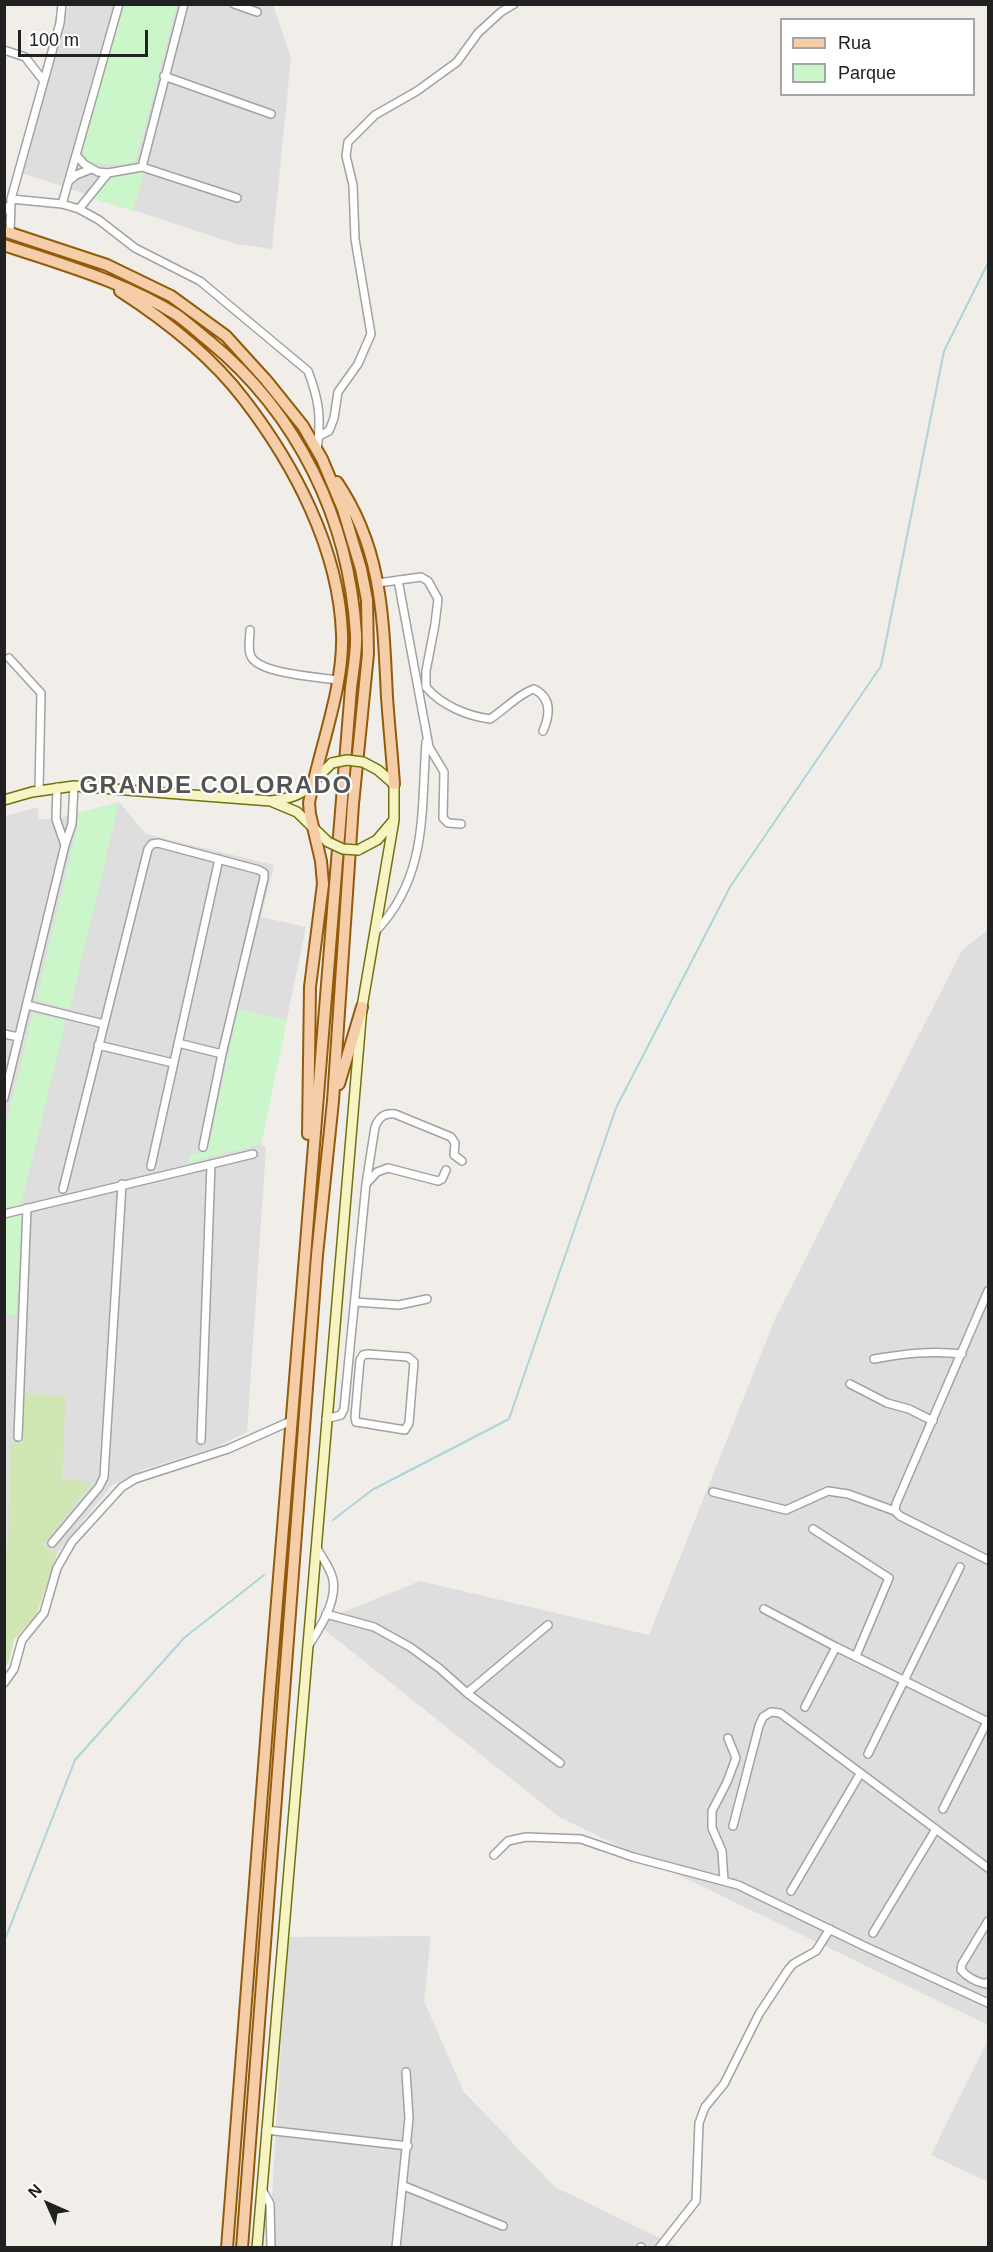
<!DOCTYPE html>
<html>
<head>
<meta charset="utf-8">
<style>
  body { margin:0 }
  #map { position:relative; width:993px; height:2252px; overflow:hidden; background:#f1ede9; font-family:Arial,sans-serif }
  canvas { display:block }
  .frame { position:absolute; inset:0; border:6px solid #212121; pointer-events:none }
  .legend { position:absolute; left:780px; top:18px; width:195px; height:78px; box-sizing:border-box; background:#fff; border:2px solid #a6a6a6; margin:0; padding:8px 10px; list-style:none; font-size:18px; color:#212121 }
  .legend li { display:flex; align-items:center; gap:12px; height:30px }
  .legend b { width:30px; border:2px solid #a6a6a6 }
  .north { position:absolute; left:18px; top:2174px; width:60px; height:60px; -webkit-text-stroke:4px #fff; paint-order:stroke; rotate:315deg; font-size:16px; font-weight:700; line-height:24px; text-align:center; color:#212121 }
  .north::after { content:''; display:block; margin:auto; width:21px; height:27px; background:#212121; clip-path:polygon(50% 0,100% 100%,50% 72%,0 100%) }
  .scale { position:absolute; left:18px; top:30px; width:130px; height:27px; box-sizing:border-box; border:3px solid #212121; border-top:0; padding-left:8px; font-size:18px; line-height:21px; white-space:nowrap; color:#212121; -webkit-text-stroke:4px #fff; paint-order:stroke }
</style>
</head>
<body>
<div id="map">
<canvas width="993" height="2252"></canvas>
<div class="frame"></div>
<ul class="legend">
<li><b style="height:8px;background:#f5cea9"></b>Rua</li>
<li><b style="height:16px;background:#caf6ca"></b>Parque</li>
</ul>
<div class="north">N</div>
<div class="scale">100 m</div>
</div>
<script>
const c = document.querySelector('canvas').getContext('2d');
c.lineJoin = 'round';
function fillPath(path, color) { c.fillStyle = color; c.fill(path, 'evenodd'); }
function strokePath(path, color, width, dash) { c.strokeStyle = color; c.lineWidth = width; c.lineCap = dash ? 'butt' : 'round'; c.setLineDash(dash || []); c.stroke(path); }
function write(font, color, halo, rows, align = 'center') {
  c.font = font + ' Arial,sans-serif'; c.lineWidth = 4.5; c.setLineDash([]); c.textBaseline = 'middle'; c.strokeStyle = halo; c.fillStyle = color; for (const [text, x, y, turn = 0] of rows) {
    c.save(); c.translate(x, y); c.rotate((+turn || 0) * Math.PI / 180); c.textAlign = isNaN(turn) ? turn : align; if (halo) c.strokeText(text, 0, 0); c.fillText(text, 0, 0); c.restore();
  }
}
fillPath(new Path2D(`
  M 69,5 L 273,5 L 291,58 L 272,249 L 236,244 L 22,173 Z
  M 119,802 L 146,834 L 274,865 L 261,917 L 306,927 L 261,1144 L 266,1147 L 247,1432 L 216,1447 L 142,1470 L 111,1486 L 57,1554 L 36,1616 L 14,1639 L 9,1661 L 5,1667 L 5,816 L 38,807 L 39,819 L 56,819 Z
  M 988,930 L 988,2025 L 559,1817 L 316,1623 L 420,1581 L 649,1635 L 775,1319 L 962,950 Z
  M 431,1936 L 424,2001 L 464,2092 L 555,2187 L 678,2247 L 269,2248 L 287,1937 Z
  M 988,2040 L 988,2182 L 931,2155 Z`), '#dfdede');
fillPath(new Path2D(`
  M 24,1393 L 66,1396 L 62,1479 L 92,1482 L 43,1545 L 57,1554 L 36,1616 L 14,1639 L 9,1661 L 5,1667 L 4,1550 L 8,1549 L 11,1442 L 22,1443 Z`), '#d0e6b3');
fillPath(new Path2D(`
  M 122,5 L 177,5 L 136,160 L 133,163 L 113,165 L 89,162 L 82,152 Z
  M 140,171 L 144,172 L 133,211 L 91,198 L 105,180 Z
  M 119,802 L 70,1009 L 36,1000 L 78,823 L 78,813 Z
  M 238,1009 L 287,1020 L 261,1144 L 188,1163 L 190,1155 L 208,1150 Z
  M 33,1013 L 66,1021 L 21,1205 L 5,1210 L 5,1128 Z
  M 22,1212 L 23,1214 L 16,1315 L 5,1315 L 4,1216 Z`), '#caf6ca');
strokePath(new Path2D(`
  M 333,1520 L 372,1490 L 509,1419 L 616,1108 L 730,887 L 881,666 L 944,351 L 988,263
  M 4,1942 L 75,1760 L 184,1638 L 264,1575`), '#add4da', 2);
const street = new Path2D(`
  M 234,4 L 257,12
  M 4,50 L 25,57 L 43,80
  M 164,76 L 271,114
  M 77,156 L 84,164 L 98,172 L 108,173 L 142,167 L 237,198
  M 142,167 L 184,4
  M 70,180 L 76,175 L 91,169
  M 11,199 L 60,23 L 62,4
  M 62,204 L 119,4
  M 79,209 L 99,220 L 135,248 L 200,281 L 308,371 C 320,402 321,419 317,451
  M 4,211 L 11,204 L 11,199 L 62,204 L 79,209 L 108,173
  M 10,233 L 11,204
  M 319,436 L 329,431 L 334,418 L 338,392 L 358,364 L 371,334 L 355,239 L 353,185 L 346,156 L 348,142 L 375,115 L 417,91 L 457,62 L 478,33 L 501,12 L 514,4
  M 398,580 L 429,747 L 444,772 L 443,818 L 448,823 L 461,824
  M 378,583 L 421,577 L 428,581 L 438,599 L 435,624 L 426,671 L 426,687 C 441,705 467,716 490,719 C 504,710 520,693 534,689 C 552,698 550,715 543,731
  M 250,630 C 250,638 247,651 252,658 C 263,674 318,677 337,680
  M 9,658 L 41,693 L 39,791
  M 57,787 L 56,819 L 65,845
  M 376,931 C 428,876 421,812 426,742
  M 27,1005 L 104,1024
  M 4,1034 L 19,1037
  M 178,1043 L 222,1054
  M 98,1045 L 173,1063
  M 4,1098 L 65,845 L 72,824 L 74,786
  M 151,1166 L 219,859
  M 366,1184 L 377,1172 L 388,1168 L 438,1181 L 442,1179 L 446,1170
  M 63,1189 L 148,849 L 152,844 L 158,843 L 259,870 L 264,873 L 264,878 L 222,1054 L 203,1147
  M 4,1214 L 253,1154
  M 355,1302 L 399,1305 L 427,1299
  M 368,1354 L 408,1357 L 414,1362 L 409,1423 L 405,1430 L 356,1422 L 355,1417 L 360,1360 L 363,1355 Z
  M 874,1359 C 903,1354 932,1350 962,1354
  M 850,1384 L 887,1403 L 909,1409 L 933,1421
  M 326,1419 L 341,1415 L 344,1409 L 366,1184 L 375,1127 C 379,1117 384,1113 395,1114 L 451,1137 L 455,1143 L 454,1155 L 462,1161
  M 18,1437 L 27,1208
  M 201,1440 L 211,1164
  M 713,1492 L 786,1510 L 828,1491 L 848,1494 L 895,1511 L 900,1516 L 988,1560
  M 895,1511 L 896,1504 L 988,1291
  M 813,1529 L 889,1578 L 856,1656
  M 52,1543 L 99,1487 L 104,1477 L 122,1184
  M 764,1609 L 836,1647 L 988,1722
  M 326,1614 L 374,1627 L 410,1647 L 439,1668 L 467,1693 L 560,1763
  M 309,1645 C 320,1628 337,1602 333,1580 C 331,1568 321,1557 316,1546
  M 4,1683 L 14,1669 L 22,1640 L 44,1613 L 57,1568 L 72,1542 L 122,1487 L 135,1479 L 228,1449 L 291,1421
  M 467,1693 L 548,1625
  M 805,1707 L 836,1647
  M 868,1754 L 960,1567
  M 943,1809 L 988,1720
  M 733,1826 L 759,1726 L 763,1717 L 771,1712 L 780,1713 L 988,1868
  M 494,1855 L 508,1841 L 526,1837 L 581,1839 L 633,1857 L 738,1885 L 864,1946 L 988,2003
  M 724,1881 L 722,1851 L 712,1828 L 712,1811 L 727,1782 L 736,1758 L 728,1738
  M 791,1891 L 860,1774
  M 988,1921 L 962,1964 L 961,1970 C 967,1977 977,1982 986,1984 L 988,1982
  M 873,1933 L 936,1829
  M 266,2130 L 408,2146
  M 404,2186 L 503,2226
  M 262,2189 L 270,2204 L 271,2248
  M 396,2248 L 409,2118 L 406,2072
  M 641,2248 L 641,2247
  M 659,2248 L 696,2201 L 699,2123 L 705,2107 L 724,2084 L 759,2014 L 788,1970 L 793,1964 L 816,1951 L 830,1929`);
const secondary = new Path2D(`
  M 4,800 L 32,792 L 74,786 L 271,801 C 309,796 306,787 332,763
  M 273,802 L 297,812 L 328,842
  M 358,850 L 377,840 L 394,820
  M 257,2248 L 362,1007 L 394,820 L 394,784 L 378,770 L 363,762`);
const primary = new Path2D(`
  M 4,231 L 107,265 L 171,296 L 226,336 L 266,380 L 303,426 L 322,459 L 343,509 L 361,569 L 367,600 L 368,654 L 353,804 L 333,1101 L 317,1255 L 242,2248
  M 4,245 C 63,265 125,282 177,315 C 188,323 199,333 209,341 C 298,414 349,519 356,634 C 357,651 353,671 351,688 L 270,1688 L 227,2248
  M 120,291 C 165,320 210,355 243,398 C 294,464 339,549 342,634 C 344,688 319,750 309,803 L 310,814 L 321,861 L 323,884 L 310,987 L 308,1134
  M 337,482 C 383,550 383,619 387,697 C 389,726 392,755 394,784
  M 339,1084 L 362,1007`);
strokePath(street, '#a2a2a2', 10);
strokePath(secondary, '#6f720e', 12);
strokePath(primary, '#925b0c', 14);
strokePath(street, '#fff', 7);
strokePath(secondary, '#f5f4c2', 9);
strokePath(primary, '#f5cea9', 10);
const secondaryBridge = new Path2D(`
  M 332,763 L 347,760 L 363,762
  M 328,842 L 343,849 L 358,850`);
strokePath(secondaryBridge, '#6f720e', 12, []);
strokePath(secondaryBridge, '#f5f4c2', 9);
c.letterSpacing = '1.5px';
write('bold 24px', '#545454', '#fff', [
  ["GRANDE COLORADO",216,786]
]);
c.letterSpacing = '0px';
</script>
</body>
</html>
